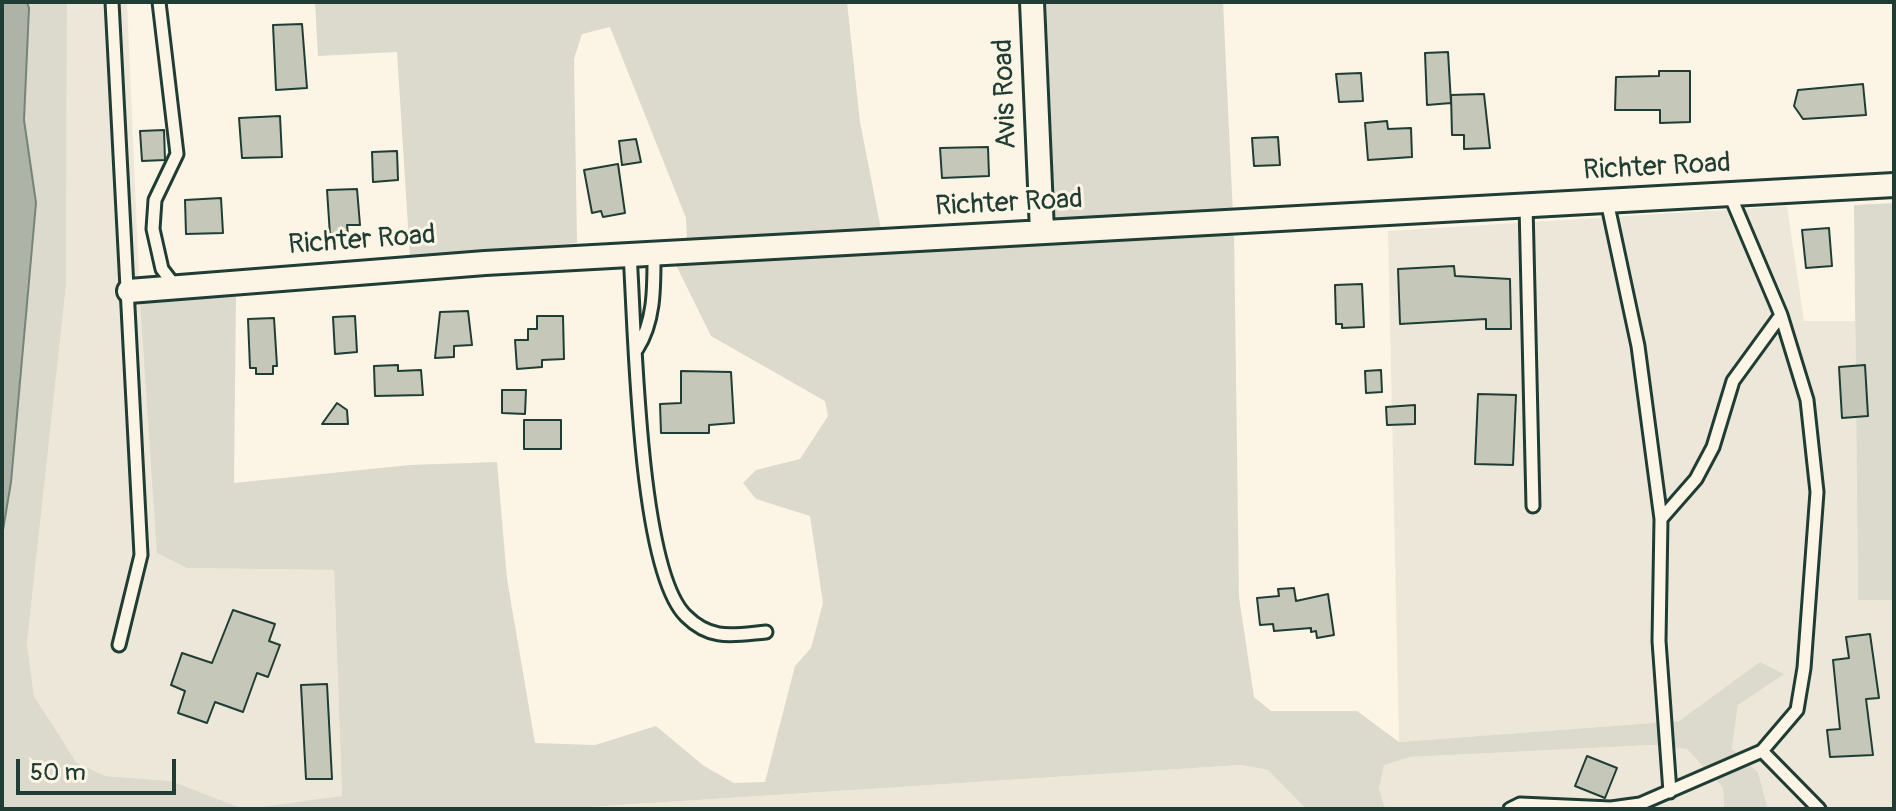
<!DOCTYPE html>
<html>
<head>
<meta charset="utf-8">
<style>
  body { margin:0 }
  #map { position:relative; width:1896px; height:811px; overflow:hidden; background:#fcf5e5; font-family:Pangolin,sans-serif }
  canvas { display:block }
  .frame { position:absolute; inset:0; border:4px solid #1f3d34; pointer-events:none }
  .scale { position:absolute; left:16px; top:759px; width:160px; height:36px; box-sizing:border-box; border:4px solid #1f3d34; border-top:0; padding-left:10px; font-size:24px; line-height:28px; white-space:nowrap; color:#1f3d34; -webkit-text-stroke:6px #fcf5e5; paint-order:stroke }
</style>
</head>
<body>
<div id="map">
<canvas width="1896" height="811"></canvas>
<div class="frame"></div>
<div class="scale">50 m</div>
</div>
<script>
const c = document.querySelector('canvas').getContext('2d');
c.lineJoin = 'round';
function fillPath(path, color) { c.fillStyle = color; c.fill(path, 'evenodd'); }
function strokePath(path, color, width, dash) { c.strokeStyle = color; c.lineWidth = width; c.lineCap = dash ? 'butt' : 'round'; c.setLineDash(dash || []); c.stroke(path); }
function write(font, color, halo, rows, align = 'center') {
  c.font = font + ' Pangolin,sans-serif'; c.lineWidth = 6; c.setLineDash([]); c.textBaseline = 'middle'; c.strokeStyle = halo; c.fillStyle = color; for (const [text, x, y, turn = 0] of rows) {
    c.save(); c.translate(x, y); c.rotate((+turn || 0) * Math.PI / 180); c.textAlign = isNaN(turn) ? turn : align; if (halo) c.strokeText(text, 0, 0); c.fillText(text, 0, 0); c.restore();
  }
}
fillPath(new Path2D(`
  M 67,2 L 127,2 L 140,300 L 187,568 L 334,570 L 342,797 L 244,809 L 171,781 L 105,776 L 75,761 L 34,696 L 27,643 L 66,286 Z
  M 1787,206 L 1804,321 L 1855,321 L 1858,600 L 1894,600 L 1894,809 L 1768,809 L 1758,772 L 1732,750 L 1738,705 L 1761,662 L 1679,721 L 1399,742 L 1388,231 Z
  M 1653,745 L 1687,749 L 1723,788 L 1724,809 L 1385,809 L 1379,788 L 1384,764 L 1410,757 Z
  M 1241,765 L 1268,770 L 1306,809 L 558,809 Z`), '#ece7d8');
fillPath(new Path2D(`
  M 27,2 L 67,2 L 66,286 L 27,643 L 34,696 L 76,762 L 105,776 L 171,781 L 244,809 L 2,809 L 2,536 L 11,482 L 36,203 L 24,120 Z
  M 315,2 L 847,2 L 860,122 L 881,229 L 687,240 L 686,218 L 610,27 L 582,34 L 574,59 L 577,243 L 410,258 L 397,52 L 318,56 Z
  M 1046,2 L 1223,2 L 1233,215 L 1055,223 Z
  M 1894,203 L 1894,600 L 1858,600 L 1854,205 Z
  M 1234,230 L 1239,597 L 1254,697 L 1271,711 L 1357,711 L 1399,742 L 1679,721 L 1760,662 L 1784,674 L 1738,705 L 1732,749 L 1758,772 L 1768,809 L 1724,809 L 1723,788 L 1687,749 L 1653,745 L 1410,757 L 1384,765 L 1379,788 L 1385,809 L 1306,809 L 1268,770 L 1241,765 L 558,809 L 246,809 L 342,796 L 334,570 L 187,568 L 157,553 L 140,300 L 236,297 L 234,483 L 410,465 L 497,462 L 507,579 L 535,743 L 595,745 L 656,726 L 704,766 L 734,783 L 765,782 L 795,666 L 811,648 L 823,603 L 810,516 L 756,499 L 743,483 L 756,470 L 800,459 L 828,416 L 825,401 L 711,336 L 676,265 Z`), '#dcdacc');
const water = new Path2D(`
  M 2,2 L 27,2 L 29,8 L 24,120 L 36,203 L 11,482 L 2,536 Z`);
fillPath(water, '#aeb3a7');
strokePath(water, '#758479', 2);
const building = new Path2D(`
  M 302,24 L 307,88 L 276,90 L 273,25 Z
  M 1448,52 L 1451,103 L 1427,105 L 1425,53 Z
  M 1659,71 L 1690,71 L 1690,122 L 1660,123 L 1660,110 L 1615,110 L 1616,77 L 1659,76 Z
  M 1361,73 L 1363,101 L 1339,102 L 1336,74 Z
  M 1863,84 L 1866,115 L 1803,119 L 1794,106 L 1798,90 Z
  M 1484,94 L 1490,148 L 1464,149 L 1464,135 L 1452,135 L 1451,95 Z
  M 280,116 L 282,157 L 242,158 L 239,118 Z
  M 1387,121 L 1388,129 L 1411,128 L 1412,157 L 1368,160 L 1365,123 Z
  M 164,130 L 165,160 L 142,161 L 140,131 Z
  M 1278,137 L 1280,165 L 1254,166 L 1252,138 Z
  M 636,139 L 641,162 L 622,165 L 619,141 Z
  M 988,147 L 989,176 L 942,178 L 940,148 Z
  M 397,151 L 398,180 L 373,182 L 372,152 Z
  M 618,164 L 625,213 L 603,217 L 601,211 L 592,213 L 584,170 Z
  M 357,189 L 360,225 L 347,225 L 348,234 L 330,235 L 327,190 Z
  M 221,198 L 223,233 L 186,234 L 185,200 Z
  M 1829,228 L 1832,266 L 1806,268 L 1802,230 Z
  M 1454,266 L 1455,276 L 1510,279 L 1511,329 L 1486,329 L 1486,319 L 1400,324 L 1398,269 Z
  M 1362,284 L 1364,327 L 1342,328 L 1342,324 L 1336,324 L 1335,285 Z
  M 468,311 L 472,345 L 454,346 L 454,357 L 435,358 L 440,312 Z
  M 355,316 L 357,352 L 335,354 L 333,317 Z
  M 537,316 L 563,316 L 564,359 L 542,360 L 542,367 L 517,369 L 515,340 L 528,340 L 528,329 L 537,329 Z
  M 274,318 L 277,366 L 273,366 L 273,374 L 256,374 L 256,368 L 250,368 L 248,319 Z
  M 398,365 L 398,371 L 421,370 L 423,395 L 375,396 L 374,366 Z
  M 1865,365 L 1868,416 L 1842,418 L 1839,367 Z
  M 1381,370 L 1382,392 L 1366,393 L 1365,371 Z
  M 681,371 L 731,372 L 734,423 L 709,425 L 709,433 L 661,433 L 660,404 L 681,403 Z
  M 502,390 L 526,390 L 525,414 L 502,413 Z
  M 1478,394 L 1516,395 L 1513,465 L 1475,464 Z
  M 337,403 L 347,410 L 348,424 L 322,424 Z
  M 1415,405 L 1415,424 L 1387,425 L 1386,407 Z
  M 524,420 L 561,420 L 561,449 L 524,449 Z
  M 1294,588 L 1296,601 L 1328,594 L 1334,635 L 1317,638 L 1316,631 L 1311,632 L 1311,628 L 1274,631 L 1273,624 L 1260,625 L 1257,598 L 1279,596 L 1278,589 Z
  M 233,610 L 275,624 L 269,641 L 280,645 L 268,677 L 257,673 L 243,712 L 215,702 L 207,723 L 178,713 L 185,691 L 171,685 L 182,653 L 212,663 Z
  M 1870,634 L 1879,698 L 1866,699 L 1873,755 L 1830,757 L 1827,730 L 1840,729 L 1833,660 L 1849,658 L 1846,637 Z
  M 327,684 L 332,779 L 306,779 L 301,685 Z
  M 1587,756 L 1617,768 L 1605,798 L 1575,786 Z`);
fillPath(building, '#c5c7b9');
strokePath(building, '#1f3d34', 2);
const lane = new Path2D(`
  M 112,2 L 141,555 L 119,645
  M 159,2 L 177,154 L 155,200 L 153,229 L 162,269 L 175,286
  M 1607,201 L 1638,346 L 1661,519 L 1659,641 L 1670,792
  M 1526,205 L 1533,506
  M 630,254 C 635,326 638,570 686,616 C 711,641 733,635 766,632
  M 637,349 C 655,321 654,286 654,253
  M 1661,519 L 1696,479 L 1713,447 L 1733,381 L 1781,315
  M 1762,751 L 1819,809
  M 1510,809 L 1520,804 L 1611,808 L 1640,804 L 1762,751 L 1797,710 L 1804,668 L 1817,492 L 1807,400 L 1781,315 L 1730,195`);
const street = new Path2D(`
  M 1032,2 L 1042,232
  M 129,291 L 485,263 L 1894,185`);
strokePath(lane, '#1f3d34', 17);
strokePath(street, '#1f3d34', 28);
strokePath(lane, '#fcf5e5', 11);
strokePath(street, '#fcf5e5', 22);
write('28px', '#1f3d34', '#fcf5e5', [
  ["Avis Road",1006,94,-92],
  ["Richter Road",1657,168,-3],
  ["Richter Road",1009,204,-3],
  ["Richter Road",362,241,-4]
]);
</script>
</body>
</html>
